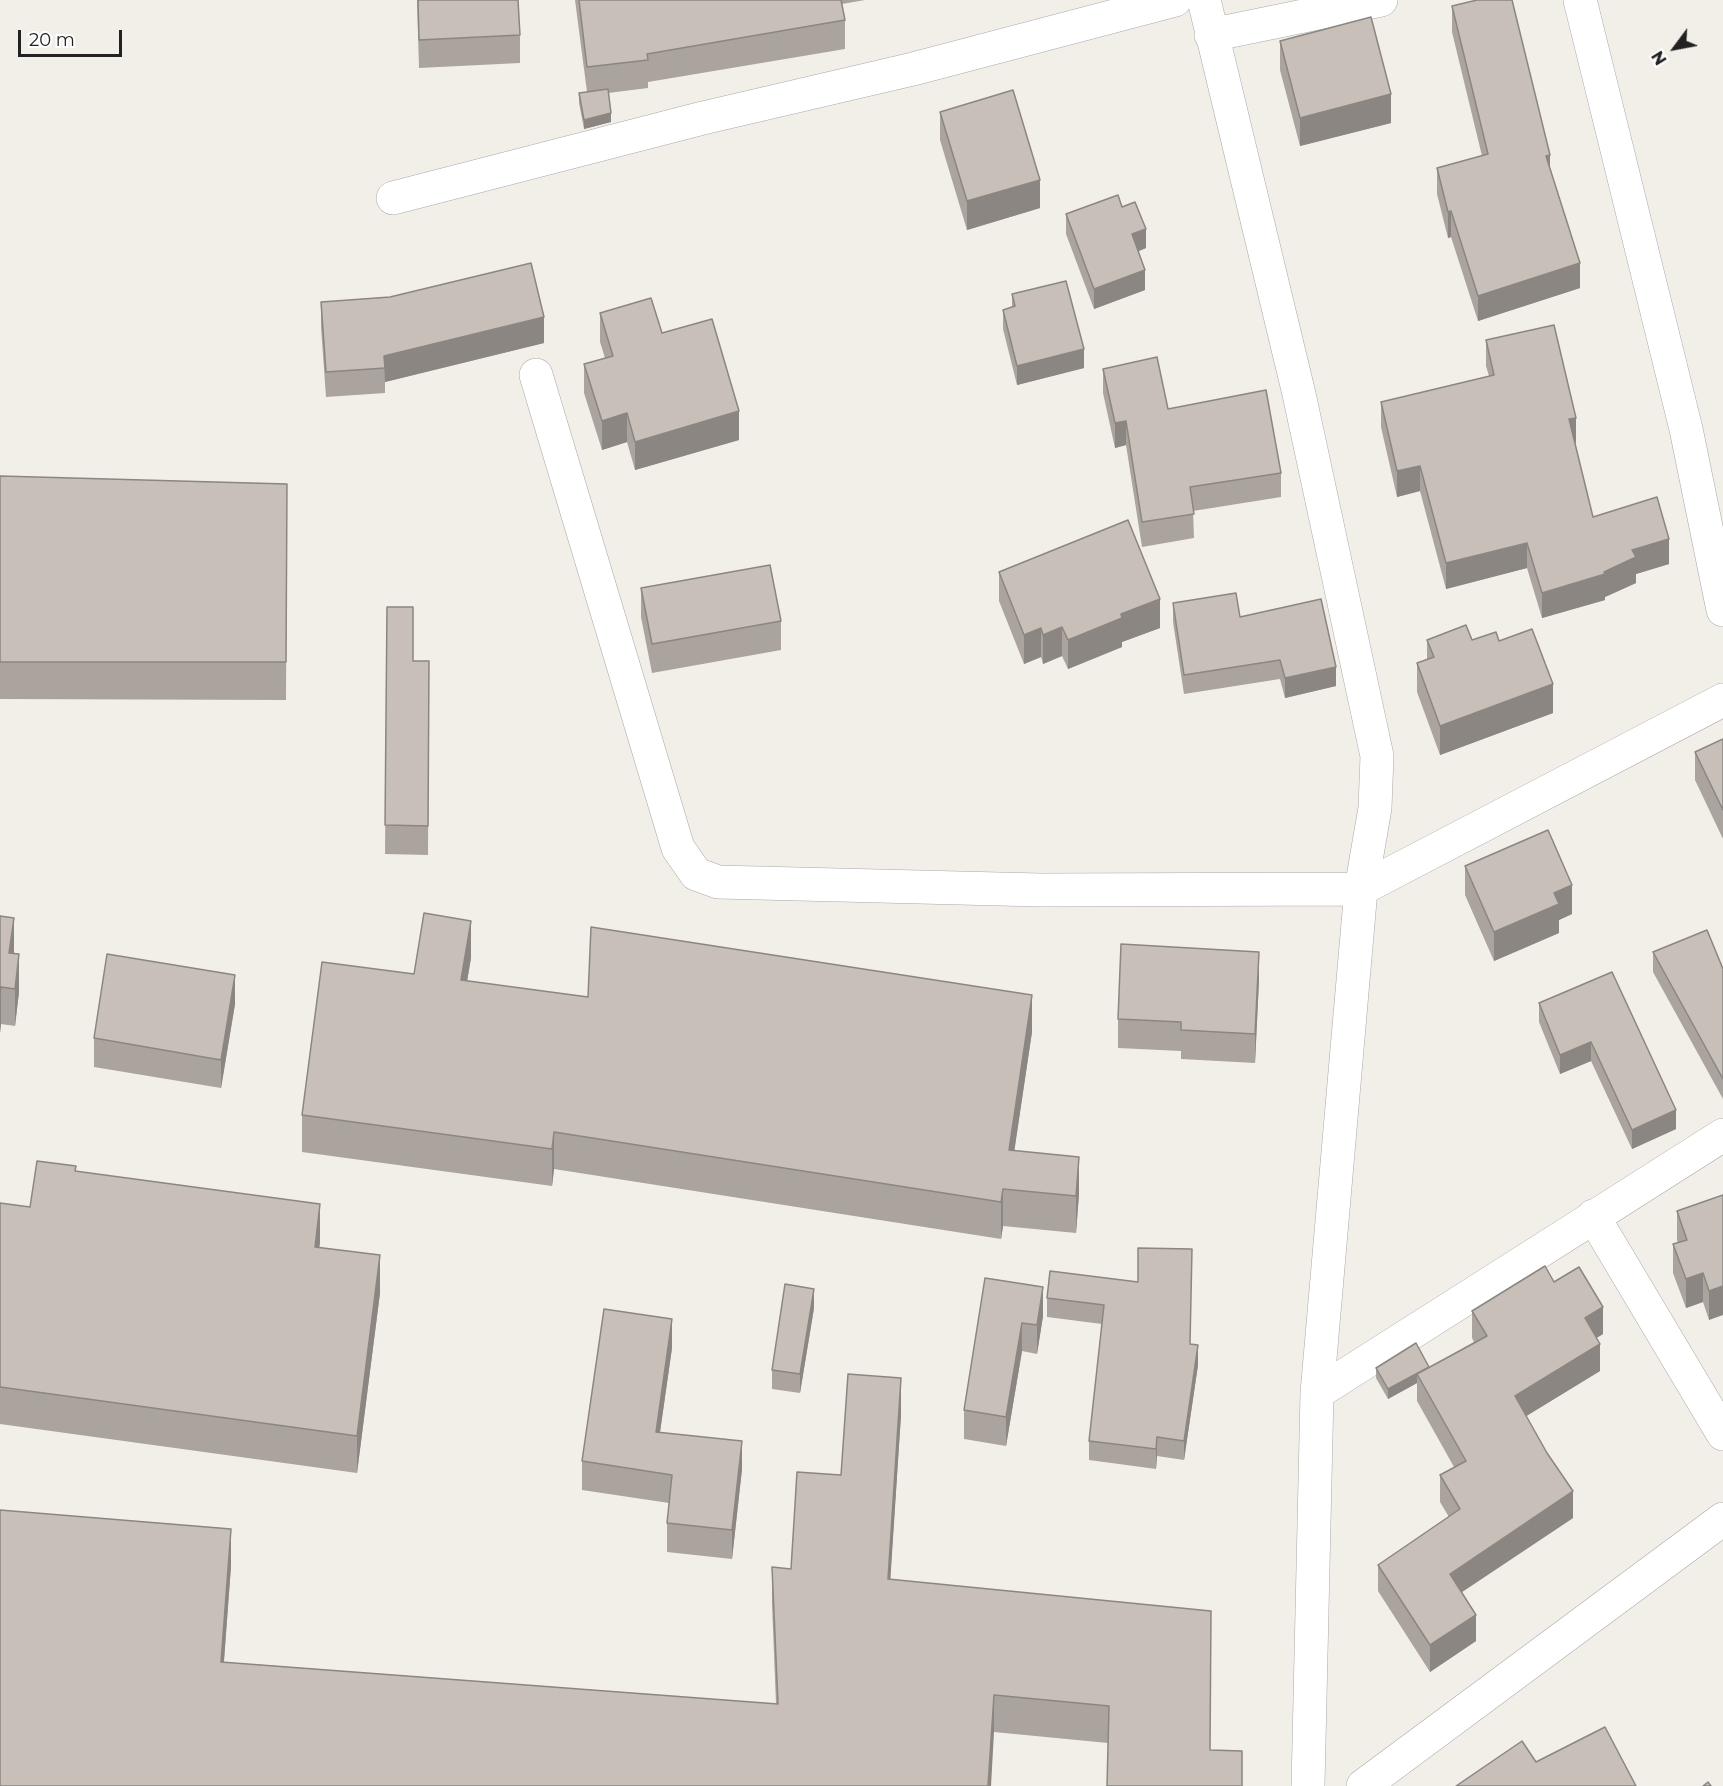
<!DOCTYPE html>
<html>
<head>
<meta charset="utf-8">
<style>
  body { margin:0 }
  #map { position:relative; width:1723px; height:1786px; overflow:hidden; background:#f2efe9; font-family:Montserrat,sans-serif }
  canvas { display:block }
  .north { position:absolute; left:1645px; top:18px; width:60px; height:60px; -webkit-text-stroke:4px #fff; paint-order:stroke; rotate:238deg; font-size:16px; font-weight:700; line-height:24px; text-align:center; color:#222 }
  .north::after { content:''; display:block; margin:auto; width:21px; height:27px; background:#222; clip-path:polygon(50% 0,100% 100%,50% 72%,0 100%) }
  .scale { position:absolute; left:18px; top:30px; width:104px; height:27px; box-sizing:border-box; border:3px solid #222; border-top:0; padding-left:8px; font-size:18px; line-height:21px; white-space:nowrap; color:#222; -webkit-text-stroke:4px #fff; paint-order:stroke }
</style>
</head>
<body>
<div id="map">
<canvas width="1723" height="1786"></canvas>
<div class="north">N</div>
<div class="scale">20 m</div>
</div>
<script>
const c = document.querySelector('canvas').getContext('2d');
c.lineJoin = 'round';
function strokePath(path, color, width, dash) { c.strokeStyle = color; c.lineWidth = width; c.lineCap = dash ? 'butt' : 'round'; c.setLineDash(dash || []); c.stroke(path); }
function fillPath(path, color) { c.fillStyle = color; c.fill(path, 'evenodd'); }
const minor = new Path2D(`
  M 1204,0 L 1299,394 L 1377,756 L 1375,808 L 1361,889 L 1317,1393 L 1308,1786
  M 1580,0 L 1686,429 L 1723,610
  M 1211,35 L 1381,0
  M 393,198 L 703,118 L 913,69 L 1175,0
  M 536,375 L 678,848 L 696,874 L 718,882 L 1040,890 L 1361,889 L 1723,700
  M 1593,1216 L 1723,1434
  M 1317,1393 L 1723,1135
  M 1363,1786 L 1723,1519`);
strokePath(minor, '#a9a9a9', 34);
strokePath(minor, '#fff', 33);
fillPath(new Path2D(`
  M 417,0 L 518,0 L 520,35 L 520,63 L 419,68 Z
  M 575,0 L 865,0 L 842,4 L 845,20 L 845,49 L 648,82 L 648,88 L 608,93 L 611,122 L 584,129 L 579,103 L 579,93 L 587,92 Z
  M 1452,6 L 1550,169 L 1580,288 L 1478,321 L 1451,237 L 1448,238 L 1437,194 L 1437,168 L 1482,156 L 1452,32 Z
  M 1280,41 L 1391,123 L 1300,146 L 1280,70 Z
  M 940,112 L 1040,208 L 967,230 L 940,140 Z
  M 1122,207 L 1146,248 L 1138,251 L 1145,290 L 1094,309 L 1066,234 L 1066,214 Z
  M 1012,294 L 1084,368 L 1017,385 L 1003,329 L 1003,310 L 1012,307 Z
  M 321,302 L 544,343 L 385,382 L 385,393 L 326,397 L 321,327 Z
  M 600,313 L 662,333 L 739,440 L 635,470 L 627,442 L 602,450 L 584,393 L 584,364 L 605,358 L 600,342 Z
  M 1486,340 L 1576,443 L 1575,443 L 1593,517 L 1669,564 L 1636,574 L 1636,583 L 1605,597 L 1605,600 L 1542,618 L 1527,568 L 1446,589 L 1420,491 L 1397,497 L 1381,427 L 1381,402 L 1489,376 L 1486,366 Z
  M 1103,369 L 1168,409 L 1281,473 L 1281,497 L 1193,511 L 1194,538 L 1142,547 L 1126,445 L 1115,448 L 1103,393 Z
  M 0,476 L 287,484 L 286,700 L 0,699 Z
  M 999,572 L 1160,628 L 1122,642 L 1122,647 L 1068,669 L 1062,656 L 1043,664 L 1041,657 L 1024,664 L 999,601 Z
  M 641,588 L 781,621 L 781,650 L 652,673 L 641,617 Z
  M 1173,603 L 1240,617 L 1336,686 L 1285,698 L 1280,679 L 1184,694 L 1173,622 Z
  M 387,607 L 413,661 L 429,661 L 428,855 L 385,854 Z
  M 1427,640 L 1499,641 L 1553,713 L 1440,755 L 1417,692 L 1417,663 L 1427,660 Z
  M 1723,739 L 1723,839 L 1695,780 L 1695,752 Z
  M 1465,866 L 1572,914 L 1559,920 L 1559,933 L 1494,961 L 1465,895 Z
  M 0,916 L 14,954 L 19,992 L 15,1026 L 1,1024 L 0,1033 Z
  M 1653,952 L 1723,969 L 1723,1099 L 1653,972 Z
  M 471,958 L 467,981 L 588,997 L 1032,1032 L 1014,1151 L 1079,1194 L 1076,1233 L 1003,1226 L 1001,1239 L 554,1169 L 552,1186 L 302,1152 L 302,1115 L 414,974 Z
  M 1612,972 L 1676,1129 L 1632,1149 L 1591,1061 L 1560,1074 L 1539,1022 L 1539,1003 Z
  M 1259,980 L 1255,1063 L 1181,1059 L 1181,1051 L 1118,1048 L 1118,1019 Z
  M 235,1004 L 221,1088 L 94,1067 L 94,1038 Z
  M 76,1171 L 320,1242 L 319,1247 L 380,1293 L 357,1473 L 0,1424 L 0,1203 L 30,1207 Z
  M 1723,1195 L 1709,1320 L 1703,1302 L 1686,1308 L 1673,1273 L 1673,1244 L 1678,1243 L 1677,1240 L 1677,1211 Z
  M 1050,1271 L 1190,1344 L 1198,1365 L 1184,1460 L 1157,1456 L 1156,1469 L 1089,1460 L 1089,1441 L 1102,1324 L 1047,1317 L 1047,1298 Z
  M 985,1278 L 1043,1316 L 1037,1354 L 1022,1351 L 1006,1446 L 964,1439 L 964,1410 Z
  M 1554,1282 L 1603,1334 L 1596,1338 L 1600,1371 L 1526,1416 L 1573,1518 L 1462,1592 L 1476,1641 L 1430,1672 L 1378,1591 L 1378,1565 L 1449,1517 L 1440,1502 L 1440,1475 L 1454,1467 L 1417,1401 L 1417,1383 L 1388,1399 L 1376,1378 L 1376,1368 L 1429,1368 L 1474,1342 L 1472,1338 L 1472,1311 Z
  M 814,1308 L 800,1393 L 772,1389 L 772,1370 Z
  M 672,1348 L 660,1432 L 742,1469 L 732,1559 L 667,1552 L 667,1523 L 669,1503 L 582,1490 L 582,1461 Z
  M 901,1415 L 890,1579 L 1210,1750 L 1242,1786 L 1108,1743 L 994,1732 L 0,1786 L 231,1566 L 224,1662 L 776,1704 L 772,1604 L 772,1567 L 791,1569 L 841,1475 Z`), '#aba49e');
fillPath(new Path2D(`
  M 1391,94 L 1391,123 L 1300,146 L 1300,118 Z
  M 611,113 L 611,122 L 584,129 L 584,120 Z
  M 1550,155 L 1550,181 L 1546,156 Z
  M 1040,180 L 1040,208 L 967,230 L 967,201 Z
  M 1451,211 L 1451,237 L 1448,238 L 1448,212 Z
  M 1146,229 L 1146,248 L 1132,254 L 1132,234 Z
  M 1580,263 L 1580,288 L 1478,321 L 1478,296 Z
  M 1145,270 L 1145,290 L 1094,309 L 1094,289 Z
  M 544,317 L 544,343 L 385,382 L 384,356 Z
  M 1084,349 L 1084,368 L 1017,385 L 1017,366 Z
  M 739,411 L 739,440 L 635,470 L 635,442 Z
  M 627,413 L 627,442 L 602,450 L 602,421 Z
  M 1576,418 L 1576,443 L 1569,445 L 1569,419 Z
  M 1126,421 L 1126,445 L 1115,448 L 1115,423 Z
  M 1420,466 L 1420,491 L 1397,497 L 1397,471 Z
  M 1669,539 L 1669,564 L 1636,574 L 1636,583 L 1605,597 L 1605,600 L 1542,618 L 1542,593 L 1632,550 Z
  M 1527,543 L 1527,568 L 1446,589 L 1446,563 Z
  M 1160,599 L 1160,628 L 1122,642 L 1122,647 L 1068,669 L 1068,640 L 1121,614 Z
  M 1062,627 L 1062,656 L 1043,664 L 1043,635 Z
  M 1041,628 L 1041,657 L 1024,664 L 1024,635 Z
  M 1336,667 L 1336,686 L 1285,698 L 1285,678 Z
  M 1553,684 L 1553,713 L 1440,755 L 1440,726 Z
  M 1572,885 L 1572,914 L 1559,920 L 1559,933 L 1494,961 L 1494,932 L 1554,893 Z
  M 14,918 L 14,956 L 9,991 L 9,953 Z
  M 471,921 L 471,958 L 461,1017 L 461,980 Z
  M 1259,952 L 1259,980 L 1255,1063 L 1255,1034 Z
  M 19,954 L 19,992 L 15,1026 L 15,989 Z
  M 235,975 L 235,1004 L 221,1088 L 221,1060 Z
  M 1,987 L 1,1024 L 0,1033 L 0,995 Z
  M 1032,995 L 1032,1032 L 1009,1187 L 1009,1150 Z
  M 1591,1042 L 1591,1061 L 1560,1074 L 1560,1055 Z
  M 1676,1110 L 1676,1129 L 1632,1149 L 1632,1130 Z
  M 554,1132 L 554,1169 L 552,1186 L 552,1149 Z
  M 1079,1157 L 1079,1194 L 1076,1233 L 1076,1196 Z
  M 1003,1189 L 1003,1226 L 1001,1239 L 1001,1202 Z
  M 320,1204 L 320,1242 L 315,1284 L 315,1247 Z
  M 380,1255 L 380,1293 L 357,1473 L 357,1436 Z
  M 1703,1273 L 1703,1302 L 1686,1308 L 1686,1279 Z
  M 1723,1286 L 1723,1315 L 1709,1320 L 1709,1291 Z
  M 1043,1287 L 1043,1316 L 1037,1354 L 1037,1325 Z
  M 814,1289 L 814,1308 L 800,1393 L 800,1374 Z
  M 1603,1307 L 1603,1334 L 1585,1345 L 1585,1318 Z
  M 672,1319 L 672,1348 L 656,1460 L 656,1432 Z
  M 1022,1323 L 1022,1351 L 1006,1446 L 1006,1417 Z
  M 1600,1344 L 1600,1371 L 1515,1423 L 1515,1396 Z
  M 1198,1345 L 1198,1365 L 1184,1460 L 1184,1441 Z
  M 1429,1367 L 1417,1374 L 1417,1383 L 1388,1399 L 1388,1389 Z
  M 901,1378 L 901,1415 L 888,1616 L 888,1579 Z
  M 1157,1437 L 1157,1456 L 1156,1469 L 1156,1449 Z
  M 742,1441 L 742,1469 L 732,1559 L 732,1530 Z
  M 1573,1491 L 1573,1518 L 1450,1600 L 1450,1574 Z
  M 231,1529 L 231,1566 L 221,1699 L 221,1662 Z
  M 1476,1615 L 1476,1641 L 1430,1672 L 1430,1645 Z
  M 994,1695 L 994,1732 L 991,1786 L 988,1786 Z`), '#8b8681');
const building = new Path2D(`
  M 418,0 L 518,0 L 520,35 L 419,40 Z
  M 579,0 L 841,0 L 845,20 L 647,54 L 648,60 L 587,67 Z
  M 1477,0 L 1512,0 L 1550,155 L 1546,156 L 1580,263 L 1478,296 L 1451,211 L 1448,212 L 1437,168 L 1488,154 L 1452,6 Z
  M 1371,17 L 1391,94 L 1300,118 L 1280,41 Z
  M 608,89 L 611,113 L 584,120 L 579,93 Z
  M 1013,90 L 1040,180 L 967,201 L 940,112 Z
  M 1118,195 L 1122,207 L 1135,202 L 1146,229 L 1132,234 L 1145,270 L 1094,289 L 1066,214 Z
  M 531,263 L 544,317 L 384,356 L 385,368 L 326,372 L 321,302 L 390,297 Z
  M 1066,281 L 1084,349 L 1017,366 L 1003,310 L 1015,306 L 1012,294 Z
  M 651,298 L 662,333 L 712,319 L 739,411 L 635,442 L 627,413 L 602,421 L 584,364 L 613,356 L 600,313 Z
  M 1554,325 L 1576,418 L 1569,419 L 1593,517 L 1657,497 L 1669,539 L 1632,550 L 1636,557 L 1604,572 L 1605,574 L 1542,593 L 1527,543 L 1446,563 L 1420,466 L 1397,471 L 1381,402 L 1494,375 L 1486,340 Z
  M 1157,357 L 1168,409 L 1266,390 L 1281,473 L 1190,487 L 1194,514 L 1142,522 L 1126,421 L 1115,423 L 1103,369 Z
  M 0,476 L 287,484 L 286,662 L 0,662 Z
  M 1128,520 L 1160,599 L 1121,614 L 1122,618 L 1068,640 L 1062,627 L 1043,635 L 1041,628 L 1024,635 L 999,572 Z
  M 770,565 L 781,621 L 652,644 L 641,588 Z
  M 1236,593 L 1240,617 L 1321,599 L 1336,667 L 1285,678 L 1280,660 L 1184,675 L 1173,603 Z
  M 387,607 L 413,607 L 413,661 L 429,661 L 428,826 L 385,825 Z
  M 1466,625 L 1472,640 L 1496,632 L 1499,641 L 1532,629 L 1553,684 L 1440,726 L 1417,663 L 1434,657 L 1427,640 Z
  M 1723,739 L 1723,810 L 1695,752 Z
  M 1548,830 L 1572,885 L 1554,893 L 1559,904 L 1494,932 L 1465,866 Z
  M 424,913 L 471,921 L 461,980 L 588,997 L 591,927 L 1032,995 L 1009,1150 L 1079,1157 L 1076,1196 L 1003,1189 L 1001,1202 L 554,1132 L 552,1149 L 302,1115 L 322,962 L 414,974 Z
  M 0,916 L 14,918 L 9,953 L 19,954 L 15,989 L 1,987 L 0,995 Z
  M 1707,930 L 1723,969 L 1723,1079 L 1653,952 Z
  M 1121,944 L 1259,952 L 1255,1034 L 1181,1030 L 1181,1022 L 1118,1019 Z
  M 107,954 L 235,975 L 221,1060 L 94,1038 Z
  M 1612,972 L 1676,1110 L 1632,1130 L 1591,1042 L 1560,1055 L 1539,1003 Z
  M 37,1161 L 76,1166 L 75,1171 L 320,1204 L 315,1247 L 380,1255 L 357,1436 L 0,1387 L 0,1203 L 30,1207 Z
  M 1723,1195 L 1723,1286 L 1709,1291 L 1703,1273 L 1686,1279 L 1673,1244 L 1687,1240 L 1677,1211 Z
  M 1138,1248 L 1192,1249 L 1190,1344 L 1198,1345 L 1184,1441 L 1157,1437 L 1156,1449 L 1089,1441 L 1104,1305 L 1047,1298 L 1050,1271 L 1138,1282 Z
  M 1545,1266 L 1554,1282 L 1579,1267 L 1603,1307 L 1585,1318 L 1600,1344 L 1515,1396 L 1547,1453 L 1573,1491 L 1450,1574 L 1476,1615 L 1430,1645 L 1378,1565 L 1460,1509 L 1440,1475 L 1466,1461 L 1417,1374 L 1487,1336 L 1472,1311 Z
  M 985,1278 L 1043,1287 L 1037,1325 L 1022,1323 L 1006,1417 L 964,1410 Z
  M 785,1284 L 814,1289 L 800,1374 L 772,1370 Z
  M 604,1309 L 672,1319 L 656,1432 L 742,1441 L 732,1530 L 667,1523 L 672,1475 L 582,1461 Z
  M 1416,1343 L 1429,1367 L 1388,1389 L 1376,1368 Z
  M 848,1374 L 901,1378 L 888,1579 L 1211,1611 L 1210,1750 L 1242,1751 L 1242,1786 L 1107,1786 L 1109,1706 L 994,1695 L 988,1786 L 0,1786 L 0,1510 L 231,1529 L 221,1662 L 778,1704 L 772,1567 L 791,1569 L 797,1472 L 841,1475 Z
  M 1605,1727 L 1636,1786 L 1456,1786 L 1522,1741 L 1536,1762 Z
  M 1708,1782 L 1711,1786 L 1703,1786 Z`);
fillPath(building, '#c7bfb8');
strokePath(building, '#8b8681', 1.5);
</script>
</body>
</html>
